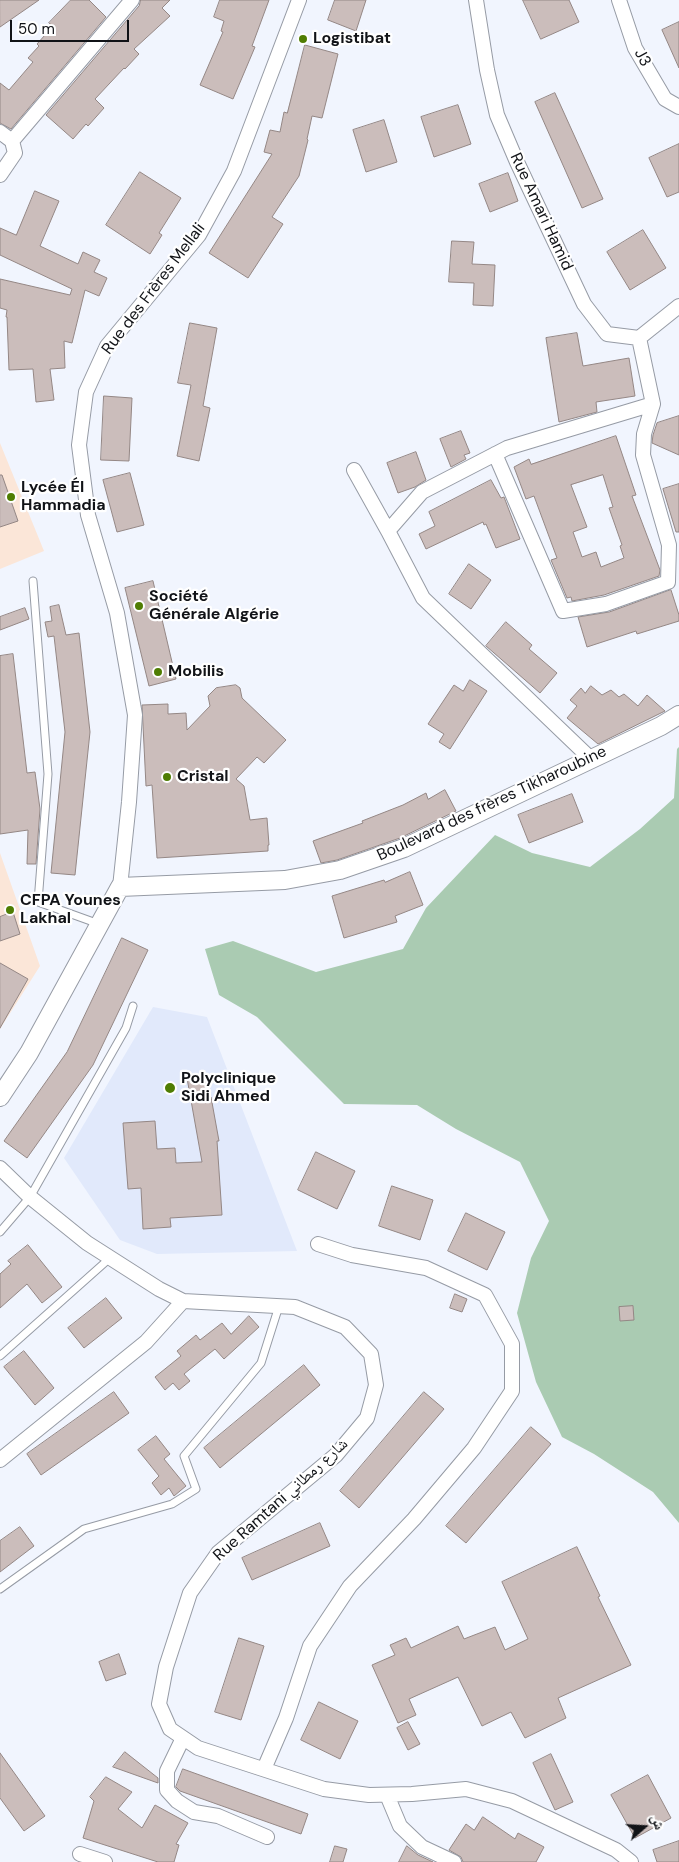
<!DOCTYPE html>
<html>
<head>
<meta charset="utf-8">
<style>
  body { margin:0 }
  #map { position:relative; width:679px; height:1862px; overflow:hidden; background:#f1f5fe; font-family:"DM Sans","Noto Naskh Arabic",sans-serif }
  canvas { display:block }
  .north { position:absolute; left:619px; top:1802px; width:50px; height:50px; -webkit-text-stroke:4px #fff; paint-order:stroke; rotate:71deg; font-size:14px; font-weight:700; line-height:20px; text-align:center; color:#111317 }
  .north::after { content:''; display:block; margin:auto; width:18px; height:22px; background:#111317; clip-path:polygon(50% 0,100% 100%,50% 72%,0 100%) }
  .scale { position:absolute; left:10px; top:20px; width:119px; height:22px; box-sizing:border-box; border:2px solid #111317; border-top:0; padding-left:6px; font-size:15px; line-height:18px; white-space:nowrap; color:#111317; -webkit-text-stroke:4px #fff; paint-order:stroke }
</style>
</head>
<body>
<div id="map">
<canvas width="679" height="1862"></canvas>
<div class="north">ش</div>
<div class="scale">50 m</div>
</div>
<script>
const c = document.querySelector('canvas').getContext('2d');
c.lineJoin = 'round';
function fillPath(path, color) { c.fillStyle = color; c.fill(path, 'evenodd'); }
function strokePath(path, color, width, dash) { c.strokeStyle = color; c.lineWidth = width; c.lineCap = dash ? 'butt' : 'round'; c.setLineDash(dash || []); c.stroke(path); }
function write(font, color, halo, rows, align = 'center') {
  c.font = font + ' "DM Sans","Noto Naskh Arabic",sans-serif'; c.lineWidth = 4.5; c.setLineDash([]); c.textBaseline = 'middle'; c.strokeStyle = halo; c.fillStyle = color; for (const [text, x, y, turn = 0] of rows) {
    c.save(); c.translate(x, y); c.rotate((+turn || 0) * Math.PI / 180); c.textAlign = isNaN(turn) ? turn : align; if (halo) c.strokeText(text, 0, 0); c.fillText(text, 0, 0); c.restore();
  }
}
fillPath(new Path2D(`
  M 153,1007 L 207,1017 L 297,1251 L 157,1254 L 120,1240 L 64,1158 Z`), '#e1e9fb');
fillPath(new Path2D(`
  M 0,443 L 44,551 L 0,569 Z
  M 0,853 L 40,966 L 0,1029 Z`), '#fbe6d8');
fillPath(new Path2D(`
  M 679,747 L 679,1523 L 653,1492 L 594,1454 L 562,1437 L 536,1382 L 517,1313 L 531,1258 L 549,1221 L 520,1162 L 456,1129 L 417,1105 L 344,1104 L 257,1017 L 219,995 L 205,949 L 233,941 L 316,972 L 403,949 L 426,908 L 495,835 L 532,853 L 590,867 L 640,829 L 674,798 L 677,749 Z`), '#aacbb2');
const building = new Path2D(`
  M 0,0 L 39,0 L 0,27 Z
  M 71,0 L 89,0 L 106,17 L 11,129 L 0,123 L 0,83 L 9,90 L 33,62 L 28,58 L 39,46 L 37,44 L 53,26 L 49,23 Z
  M 141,0 L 170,0 L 162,8 L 170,16 L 134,49 L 139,54 L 125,69 L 124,68 L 95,99 L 104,108 L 88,126 L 86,124 L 73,139 L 46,115 L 139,6 Z
  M 220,0 L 269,0 L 252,46 L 255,47 L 233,99 L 200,85 L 223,32 L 221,31 L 224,21 L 214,17 Z
  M 335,0 L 366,0 L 356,31 L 328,20 Z
  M 523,0 L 569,0 L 579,22 L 541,39 Z
  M 679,22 L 679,68 L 662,30 Z
  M 305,45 L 338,54 L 322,118 L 312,116 L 307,139 L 308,140 L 299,176 L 272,217 L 283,224 L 248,278 L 209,253 L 272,154 L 264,152 L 270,130 L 280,132 L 284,112 L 287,113 Z
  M 555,93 L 603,199 L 582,208 L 535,102 Z
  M 458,105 L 471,144 L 434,157 L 421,117 Z
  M 384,120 L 397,162 L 366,172 L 353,130 Z
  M 679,144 L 679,192 L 667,197 L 649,158 Z
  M 140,172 L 181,198 L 159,233 L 162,235 L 150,254 L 106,225 Z
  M 508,173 L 518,201 L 490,212 L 479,184 Z
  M 35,191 L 59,201 L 40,246 L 78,264 L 83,252 L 100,260 L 94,272 L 107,278 L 99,296 L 85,290 L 72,343 L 64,341 L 65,368 L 50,369 L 54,400 L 36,402 L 33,369 L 9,370 L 7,317 L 6,317 L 7,310 L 0,308 L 0,279 L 70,295 L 72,289 L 0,255 L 0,228 L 16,235 Z
  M 643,230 L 666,268 L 630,290 L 607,252 Z
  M 452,241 L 474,242 L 472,264 L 495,265 L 493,306 L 473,305 L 474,283 L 449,282 Z
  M 190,323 L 217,328 L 203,406 L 210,408 L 199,461 L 177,456 L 191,385 L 178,383 Z
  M 577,333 L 583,366 L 629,358 L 635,396 L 596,402 L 597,412 L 559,422 L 546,338 Z
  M 104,396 L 132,398 L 129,461 L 101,460 Z
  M 679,416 L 679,455 L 652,443 L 653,435 L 657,423 Z
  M 461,431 L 470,453 L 464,455 L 466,459 L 451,467 L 440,439 Z
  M 616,436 L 636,495 L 632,496 L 660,570 L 659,576 L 604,595 L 572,601 L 571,597 L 567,598 L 551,560 L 557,558 L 534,496 L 526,499 L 514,467 L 529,459 L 531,464 ZM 603,475 L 613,507 L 609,508 L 622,545 L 620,546 L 624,558 L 601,567 L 596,552 L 582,557 L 573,532 L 587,527 L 571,485 Z
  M 416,452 L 426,480 L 415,487 L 398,493 L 387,463 Z
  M 130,473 L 144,525 L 117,532 L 103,480 Z
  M 0,475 L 2,475 L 18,521 L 0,527 Z
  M 491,480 L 501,498 L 504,497 L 520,539 L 496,548 L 486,524 L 484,525 L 483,522 L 426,549 L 419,534 L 435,526 L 429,512 Z
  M 679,484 L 679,532 L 676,532 L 663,489 Z
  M 469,564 L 491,580 L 471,609 L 449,594 Z
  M 153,581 L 176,679 L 149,686 L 125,588 Z
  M 671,590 L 679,615 L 679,621 L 637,634 L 636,631 L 587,647 L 578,617 L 609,612 Z
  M 59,605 L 66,635 L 79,633 L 90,732 L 75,875 L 51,873 L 65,732 L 54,636 L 48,637 L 45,622 L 52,621 L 50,607 Z
  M 25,608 L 29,619 L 0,630 L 0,617 Z
  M 506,622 L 532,645 L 529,649 L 557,673 L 540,693 L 486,646 Z
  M 13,654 L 27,773 L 35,772 L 40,809 L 36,864 L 27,864 L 28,830 L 0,834 L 0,656 Z
  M 470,680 L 487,691 L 450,749 L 439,742 L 444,734 L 428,724 L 454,685 L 463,691 Z
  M 236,685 L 240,688 L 242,698 L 286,740 L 264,763 L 257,757 L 236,779 L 244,786 L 250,820 L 267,818 L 269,845 L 268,845 L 268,851 L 157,858 L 152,785 L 146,786 L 142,705 L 168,704 L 168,714 L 186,713 L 187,730 L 210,706 L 208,696 L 216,688 Z
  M 591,686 L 602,695 L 611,690 L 619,697 L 624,694 L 638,706 L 647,695 L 665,711 L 598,744 L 567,718 L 577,706 L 570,700 L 581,688 L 585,693 Z
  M 445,790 L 456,811 L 400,838 L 337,860 L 321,863 L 313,841 L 363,823 L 362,821 L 403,805 L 426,793 L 428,799 Z
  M 572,794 L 583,822 L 529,843 L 518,815 Z
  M 410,872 L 423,905 L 395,916 L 397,922 L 344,938 L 332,896 L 384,880 L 385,882 Z
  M 13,912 L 20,934 L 0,941 L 0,917 Z
  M 122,938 L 148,950 L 93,1065 L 27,1158 L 4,1141 L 67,1052 Z
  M 0,963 L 28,979 L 0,1028 Z
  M 203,1074 L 209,1097 L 211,1097 L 219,1141 L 217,1141 L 222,1215 L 170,1218 L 171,1227 L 143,1229 L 141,1188 L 128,1189 L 123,1123 L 155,1121 L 157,1149 L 175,1148 L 176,1163 L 202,1162 L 187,1078 Z
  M 316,1152 L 355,1171 L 337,1209 L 298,1190 Z
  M 392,1186 L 433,1200 L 420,1240 L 379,1226 Z
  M 466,1213 L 505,1232 L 487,1270 L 448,1251 Z
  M 28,1245 L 62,1287 L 42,1303 L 27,1284 L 0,1308 L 0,1274 L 11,1264 L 8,1261 Z
  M 455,1294 L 467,1299 L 462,1312 L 450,1308 Z
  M 106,1298 L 122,1318 L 84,1348 L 68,1328 Z
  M 633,1306 L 634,1320 L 620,1321 L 619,1307 Z
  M 249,1316 L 259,1327 L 224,1359 L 215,1349 L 184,1374 L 190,1381 L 179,1390 L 173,1383 L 165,1390 L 155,1377 L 181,1356 L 177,1351 L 196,1335 L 200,1340 L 222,1323 L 231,1334 Z
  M 24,1351 L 54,1388 L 35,1405 L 4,1367 Z
  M 304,1365 L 320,1385 L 220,1468 L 204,1448 Z
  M 114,1392 L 129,1413 L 41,1475 L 27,1454 Z
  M 424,1392 L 444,1409 L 359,1508 L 340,1491 Z
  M 531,1427 L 551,1444 L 466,1543 L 446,1526 Z
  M 156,1436 L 170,1454 L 164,1459 L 186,1486 L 174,1496 L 169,1488 L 161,1495 L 152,1483 L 159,1476 L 138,1450 Z
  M 320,1523 L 330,1546 L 252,1580 L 242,1558 Z
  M 20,1527 L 34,1546 L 0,1572 L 0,1541 Z
  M 577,1547 L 600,1596 L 598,1597 L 631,1665 L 558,1698 L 566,1718 L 525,1738 L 511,1712 L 482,1726 L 458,1677 L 409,1699 L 416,1715 L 398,1723 L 372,1665 L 395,1655 L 390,1645 L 406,1638 L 411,1648 L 458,1626 L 464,1639 L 495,1627 L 505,1650 L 528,1639 L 502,1582 Z
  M 239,1638 L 264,1646 L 241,1720 L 215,1712 Z
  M 119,1654 L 126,1674 L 106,1681 L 99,1662 Z
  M 319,1702 L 358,1721 L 340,1759 L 301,1740 Z
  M 408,1722 L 420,1744 L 408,1750 L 397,1728 Z
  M 125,1752 L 158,1778 L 158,1783 L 113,1767 Z
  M 0,1753 L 45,1816 L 24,1831 L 0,1798 Z
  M 551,1754 L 573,1802 L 555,1810 L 533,1763 Z
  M 183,1769 L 308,1814 L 301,1834 L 180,1791 L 176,1787 Z
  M 648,1775 L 671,1818 L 635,1838 L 611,1795 Z
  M 106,1777 L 132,1792 L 118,1809 L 142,1828 L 155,1805 L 188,1823 L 176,1844 L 179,1845 L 174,1862 L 158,1862 L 83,1838 L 94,1801 L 90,1797 Z
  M 483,1817 L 515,1839 L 518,1833 L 544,1847 L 536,1862 L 463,1862 L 461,1857 L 449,1850 L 466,1824 L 474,1830 Z
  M 679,1841 L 679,1862 L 657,1862 L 653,1850 Z
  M 335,1846 L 347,1849 L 343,1862 L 330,1862 Z
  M 407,1846 L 418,1855 L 433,1862 L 399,1862 Z`);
fillPath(building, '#cbbdbb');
strokePath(building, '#948785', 1);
const service = new Path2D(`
  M 33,581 L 48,774 L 38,902 L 99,924
  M 0,1232 L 30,1197 L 126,1028 L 133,1006
  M 0,1356 L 110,1258
  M 0,1589 L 84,1529 L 172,1504 L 196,1489 L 184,1456 L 261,1363 L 279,1306`);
const minor = new Path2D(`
  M 476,0 L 487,70 L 497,115 L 517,162 L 584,304 L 607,334 L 639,338 L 679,306
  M 619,0 L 635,48 L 665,99 L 679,107
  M 0,132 L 12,141 L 132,0
  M 0,175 L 15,153 L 12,141
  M 495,454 L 563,611 L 606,604 L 668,582 L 669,545 L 643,455 L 644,434 L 653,404
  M 354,470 L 388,531
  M 591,759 L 423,598 L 388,531 L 422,492 L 507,448 L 653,404 L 639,338
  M 120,887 L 129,802 L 135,715 L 117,613 L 88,515 L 79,445 L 86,392 L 107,346 L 199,235 L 234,171 L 299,0
  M 0,1168 L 30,1197 L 87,1243 L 159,1289 L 183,1301 L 295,1307 L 345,1327 L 371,1354 L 376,1385 L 367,1418 L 336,1455 L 218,1553 L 190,1593 L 166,1667 L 159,1704 L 170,1729 L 198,1748 L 324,1789 L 369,1795 L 412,1794 L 466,1789 L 512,1801 L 616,1850 L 631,1862
  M 0,1460 L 146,1342 L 183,1301
  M 183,1738 L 167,1771 L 167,1790 L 177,1801 L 194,1812 L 218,1816 L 267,1837
  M 264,1769 L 286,1718 L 310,1646 L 350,1586 L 414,1519 L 474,1448 L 512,1391 L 512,1344 L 485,1295 L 426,1268 L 352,1255 L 318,1244
  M 387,1795 L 400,1826 L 422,1847 L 454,1862
  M 80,1854 L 105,1862`);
const tertiary = new Path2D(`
  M 0,1097 L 29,1053 L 120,887 L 285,880 L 340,870 L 404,848 L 661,726 L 679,715`);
strokePath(service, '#969ba5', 9);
strokePath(minor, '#969ba5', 16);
strokePath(tertiary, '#969ba5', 20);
strokePath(service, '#fff', 7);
strokePath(minor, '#fff', 14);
strokePath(tertiary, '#fff', 18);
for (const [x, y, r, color] of [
  [303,39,5,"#4f7d03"],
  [11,497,5,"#4f7d03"],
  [139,606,5,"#4f7d03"],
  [158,672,5,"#4f7d03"],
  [167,777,5,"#4f7d03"],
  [10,910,5,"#4f7d03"],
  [170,1088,6,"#4f7d03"]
]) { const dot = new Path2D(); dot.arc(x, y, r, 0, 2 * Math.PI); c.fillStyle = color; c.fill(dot); strokePath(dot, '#fff', 2); }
write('bold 16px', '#111317', '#fff', [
  ["Logistibat",313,39],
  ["Lycée Él",21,488],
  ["Hammadia",21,506],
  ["Société",149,597],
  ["Générale Algérie",149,615],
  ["Mobilis",168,672],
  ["Cristal",177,777],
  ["CFPA Younes",20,901],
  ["Lakhal",20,919],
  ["Polyclinique",181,1079],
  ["Sidi Ahmed",181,1097]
], 'left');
write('16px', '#111317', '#fff', [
  ["J3",642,58,62],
  ["Rue Amari Hamid",541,212,65],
  ["Rue des Frères Mellali",154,289,-53],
  ["Boulevard des frères Tikharoubine",492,804,-25],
  ["Rue Ramtani شارع رمطاني",281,1500,-42]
]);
</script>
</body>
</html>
